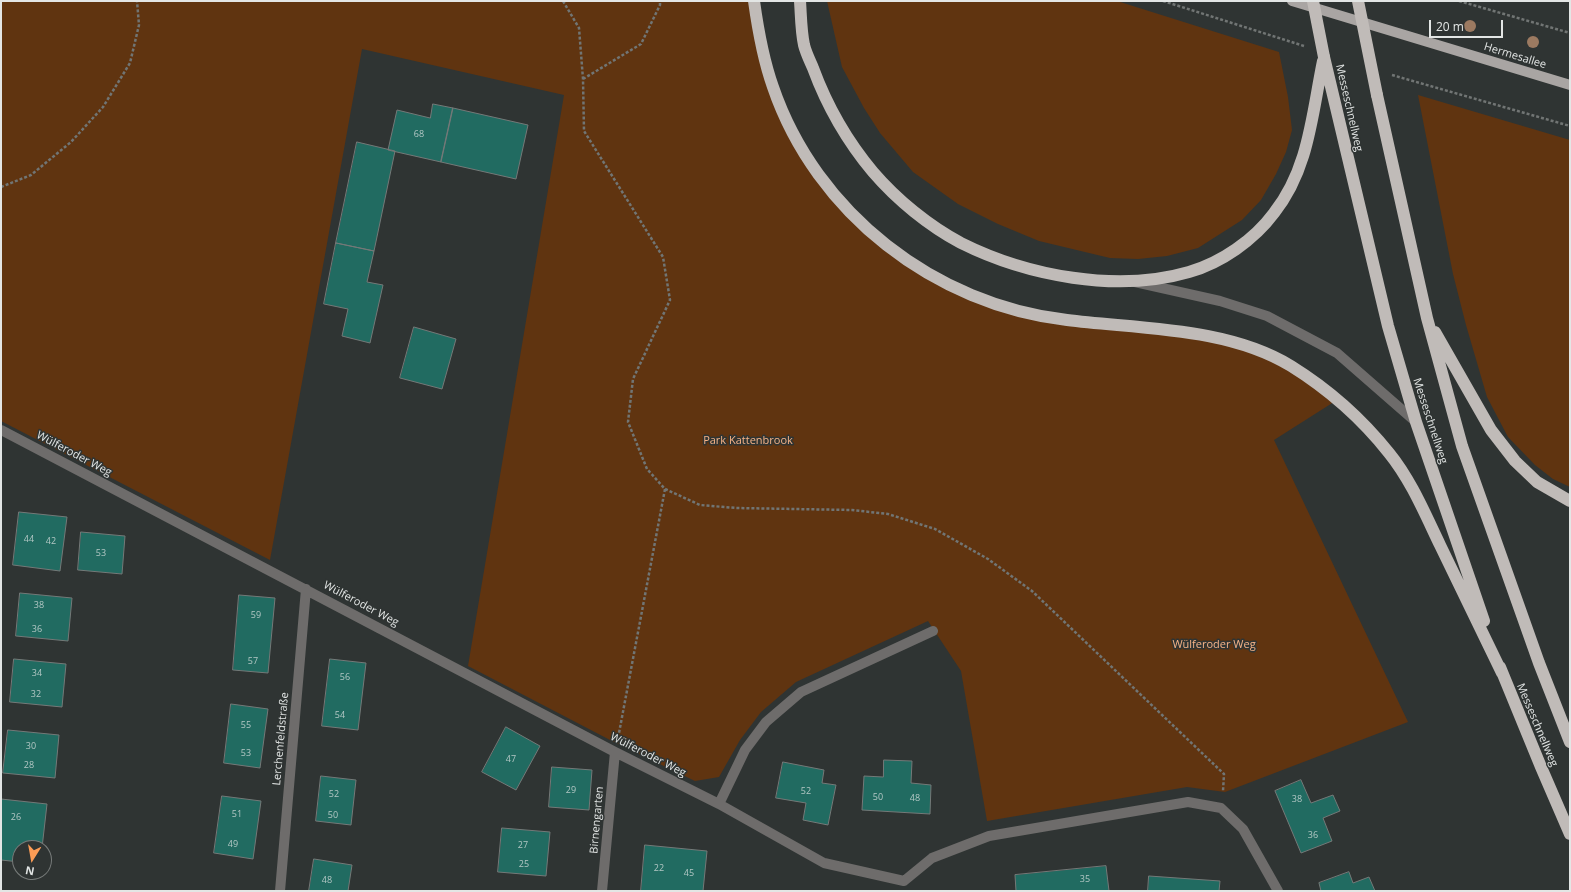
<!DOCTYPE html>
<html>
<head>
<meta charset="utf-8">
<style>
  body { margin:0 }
  #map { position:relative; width:1571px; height:892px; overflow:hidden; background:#2f3433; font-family:"Open Sans",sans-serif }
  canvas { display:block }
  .frame { position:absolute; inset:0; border:2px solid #e3e6e5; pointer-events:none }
  .north { position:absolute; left:12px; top:840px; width:40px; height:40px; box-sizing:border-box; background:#2f3433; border:1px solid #777b7a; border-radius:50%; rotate:191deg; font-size:11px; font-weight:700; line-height:16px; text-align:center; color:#e3e6e5 }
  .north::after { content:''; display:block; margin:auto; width:14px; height:18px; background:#fd9c55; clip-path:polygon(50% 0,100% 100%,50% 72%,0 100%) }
  .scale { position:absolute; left:1429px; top:20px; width:74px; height:18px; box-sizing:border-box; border:2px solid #e3e6e5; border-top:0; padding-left:5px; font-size:12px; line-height:14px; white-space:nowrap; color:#e3e6e5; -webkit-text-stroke:3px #2f3433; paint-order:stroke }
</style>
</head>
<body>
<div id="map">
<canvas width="1571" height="892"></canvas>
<div class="frame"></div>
<div class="north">N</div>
<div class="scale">20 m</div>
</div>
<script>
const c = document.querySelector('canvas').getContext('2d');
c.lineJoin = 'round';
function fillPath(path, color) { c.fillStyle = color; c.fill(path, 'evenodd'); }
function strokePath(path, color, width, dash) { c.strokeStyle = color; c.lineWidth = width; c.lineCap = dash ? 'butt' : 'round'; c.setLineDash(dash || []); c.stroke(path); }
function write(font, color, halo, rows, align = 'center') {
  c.font = font + ' "Open Sans",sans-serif'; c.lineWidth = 3; c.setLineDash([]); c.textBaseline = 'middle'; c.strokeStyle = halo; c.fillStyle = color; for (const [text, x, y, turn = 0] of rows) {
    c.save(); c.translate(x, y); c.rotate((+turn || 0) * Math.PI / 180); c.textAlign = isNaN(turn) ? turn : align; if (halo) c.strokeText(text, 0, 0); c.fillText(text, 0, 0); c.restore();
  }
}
fillPath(new Path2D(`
  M 1,1 L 754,1 L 774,89 L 824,183 L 910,263 L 1002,307 L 1146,327 L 1264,353 L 1337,400 L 1274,440 L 1408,722 L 1225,792 L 1187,787 L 987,821 L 961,671 L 928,621 L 796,682 L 761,712 L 740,740 L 719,777 L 695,781 L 612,741 L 468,666 L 564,95 L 362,49 L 270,560 L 1,421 Z
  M 827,1 L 1117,1 L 1279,52 L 1288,97 L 1292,130 L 1286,152 L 1276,174 L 1261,200 L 1242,220 L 1198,248 L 1167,256 L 1138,259 L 1110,258 L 1039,241 L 998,224 L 958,204 L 913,172 L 880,133 L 864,108 L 842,67 Z
  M 1418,95 L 1570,140 L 1570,487 L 1553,479 L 1535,465 L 1508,437 L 1487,397 L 1466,325 L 1453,274 Z`), '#603410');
const building = new Path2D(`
  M 433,104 L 453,108 L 441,162 L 388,150 L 397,110 L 430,118 Z
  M 453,108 L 528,125 L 516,179 L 441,162 Z
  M 357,142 L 395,151 L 374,251 L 336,243 Z
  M 336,243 L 374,251 L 367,282 L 383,285 L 370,343 L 342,336 L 348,309 L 324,304 Z
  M 414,327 L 456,339 L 442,389 L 400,378 Z
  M 19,512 L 67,517 L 60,571 L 13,565 Z
  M 81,532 L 125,536 L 122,574 L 78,570 Z
  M 20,593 L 72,598 L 68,641 L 16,636 Z
  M 239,595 L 275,598 L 268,673 L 233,670 Z
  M 14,659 L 66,664 L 62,707 L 10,702 Z
  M 330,659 L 366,663 L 358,730 L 322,726 Z
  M 231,704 L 268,709 L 260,768 L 224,763 Z
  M 506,727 L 540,746 L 516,790 L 482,772 Z
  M 8,730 L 59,735 L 55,778 L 3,773 Z
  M 884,760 L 912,761 L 911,783 L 931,785 L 930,814 L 862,810 L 864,776 L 883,777 Z
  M 783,762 L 824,770 L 822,783 L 836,785 L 828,825 L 803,820 L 806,803 L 776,798 Z
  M 552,767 L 592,770 L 589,810 L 549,807 Z
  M 321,776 L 356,780 L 351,825 L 316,821 Z
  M 1301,780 L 1311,803 L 1333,795 L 1340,811 L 1323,818 L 1332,841 L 1301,853 L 1275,791 Z
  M 222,796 L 261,801 L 253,859 L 214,853 Z
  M 1,799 L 47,804 L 42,848 L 20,848 L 20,862 L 1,860 Z
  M 502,828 L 550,832 L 546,876 L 498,872 Z
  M 645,845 L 707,851 L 703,891 L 641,891 Z
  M 314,859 L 352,865 L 348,891 L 309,891 Z
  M 1106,866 L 1109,891 L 1016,891 L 1015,875 Z
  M 1349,872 L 1353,883 L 1369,877 L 1375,891 L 1321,891 L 1319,883 Z
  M 1149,876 L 1220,881 L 1219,891 L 1148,891 Z`);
fillPath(building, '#216b61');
strokePath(building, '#747978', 1);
strokePath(new Path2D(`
  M 563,1 L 579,28 L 583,79 L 584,131 L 663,257 L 670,300 L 633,379 L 628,422 L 647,469 L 665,489 L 619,733
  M 1163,1 L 1304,46
  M 1459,1 L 1570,33
  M 1392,75 L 1570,126
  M 583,79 L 641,44 L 660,5 L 660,1
  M 1,187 L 31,175 L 71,142 L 103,107 L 130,63 L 139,25 L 137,1
  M 665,489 L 700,505 L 736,508 L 852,510 L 888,514 L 935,529 L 988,559 L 1032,591 L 1224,774 L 1223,791`), '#717574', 2.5, [3, 2]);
strokePath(new Path2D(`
  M 1135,282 L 1220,301 L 1267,316 L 1337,353 L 1416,422
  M 1,430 L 615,752 L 719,804 L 824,863 L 904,881
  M 719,804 L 745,750 L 766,722 L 801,692 L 933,631
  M 904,881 L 932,858 L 989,836 L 1188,802 L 1221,808 L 1243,829 L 1278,891
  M 280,891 L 306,589
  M 602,891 L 615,752`), '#6e6c6b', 10);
strokePath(new Path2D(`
  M 1292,1 L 1570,85`), '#a9a5a3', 10);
strokePath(new Path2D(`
  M 754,1 C 758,30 763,59 773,87 C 816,213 935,305 1067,320 C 1139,329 1228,327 1291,366 C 1328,389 1362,419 1389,453 C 1411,480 1425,514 1440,545 C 1460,587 1481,630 1502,673
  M 800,1 C 801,15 801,31 804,45 C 806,53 810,61 813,68 C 827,106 847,141 873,172 C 897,200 929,226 961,243 C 1027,276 1117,293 1189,272 C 1221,263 1254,240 1274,213 C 1309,169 1312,114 1323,61
  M 1324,57 L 1388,326 L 1416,422 L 1484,621
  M 1377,95 L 1427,318 L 1462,446 L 1539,663 L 1570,742
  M 1435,332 L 1491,430 L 1515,461 L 1537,482 L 1570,501
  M 1500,667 L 1541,767 L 1570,834`), '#c0bbb8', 12);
strokePath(new Path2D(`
  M 1313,1 L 1324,57
  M 1358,1 L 1377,95`), '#c0bbb8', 12);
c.fillStyle = '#9c7a61';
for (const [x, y] of [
  [1470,26],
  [1533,42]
]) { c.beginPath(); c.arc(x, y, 6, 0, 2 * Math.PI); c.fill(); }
write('9px', '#b2c7c4', null, [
  ["68",419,134],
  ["44",29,539],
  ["42",51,541],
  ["53",101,553],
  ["38",39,605],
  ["59",256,615],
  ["36",37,629],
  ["57",253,661],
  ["34",37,673],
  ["56",345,677],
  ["32",36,694],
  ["54",340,715],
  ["55",246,725],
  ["30",31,746],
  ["53",246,753],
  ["47",511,759],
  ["28",29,765],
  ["29",571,790],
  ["52",806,791],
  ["52",334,794],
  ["50",878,797],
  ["48",915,798],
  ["38",1297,799],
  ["51",237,814],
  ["50",333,815],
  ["26",16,817],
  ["36",1313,835],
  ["49",233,844],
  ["27",523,845],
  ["25",524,864],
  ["22",659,868],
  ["45",689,873],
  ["35",1085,879],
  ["48",327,880]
]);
write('11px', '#e3e6e5', '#2f3433', [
  ["Hermesallee",1515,56,17],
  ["Messeschnellweg",1349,108,77],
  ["Messeschnellweg",1430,421,72],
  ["Wülferoder Weg",74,454,28],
  ["Wülferoder Weg",361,604,28],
  ["Messeschnellweg",1537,725,67],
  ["Lerchenfeldstraße",281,739,-85],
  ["Wülferoder Weg",648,755,27],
  ["Birnengarten",597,820,-85]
]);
write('11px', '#f6b386', '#2f3433', [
  ["Park Kattenbrook",748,441],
  ["Wülferoder Weg",1214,645]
]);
</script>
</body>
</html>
